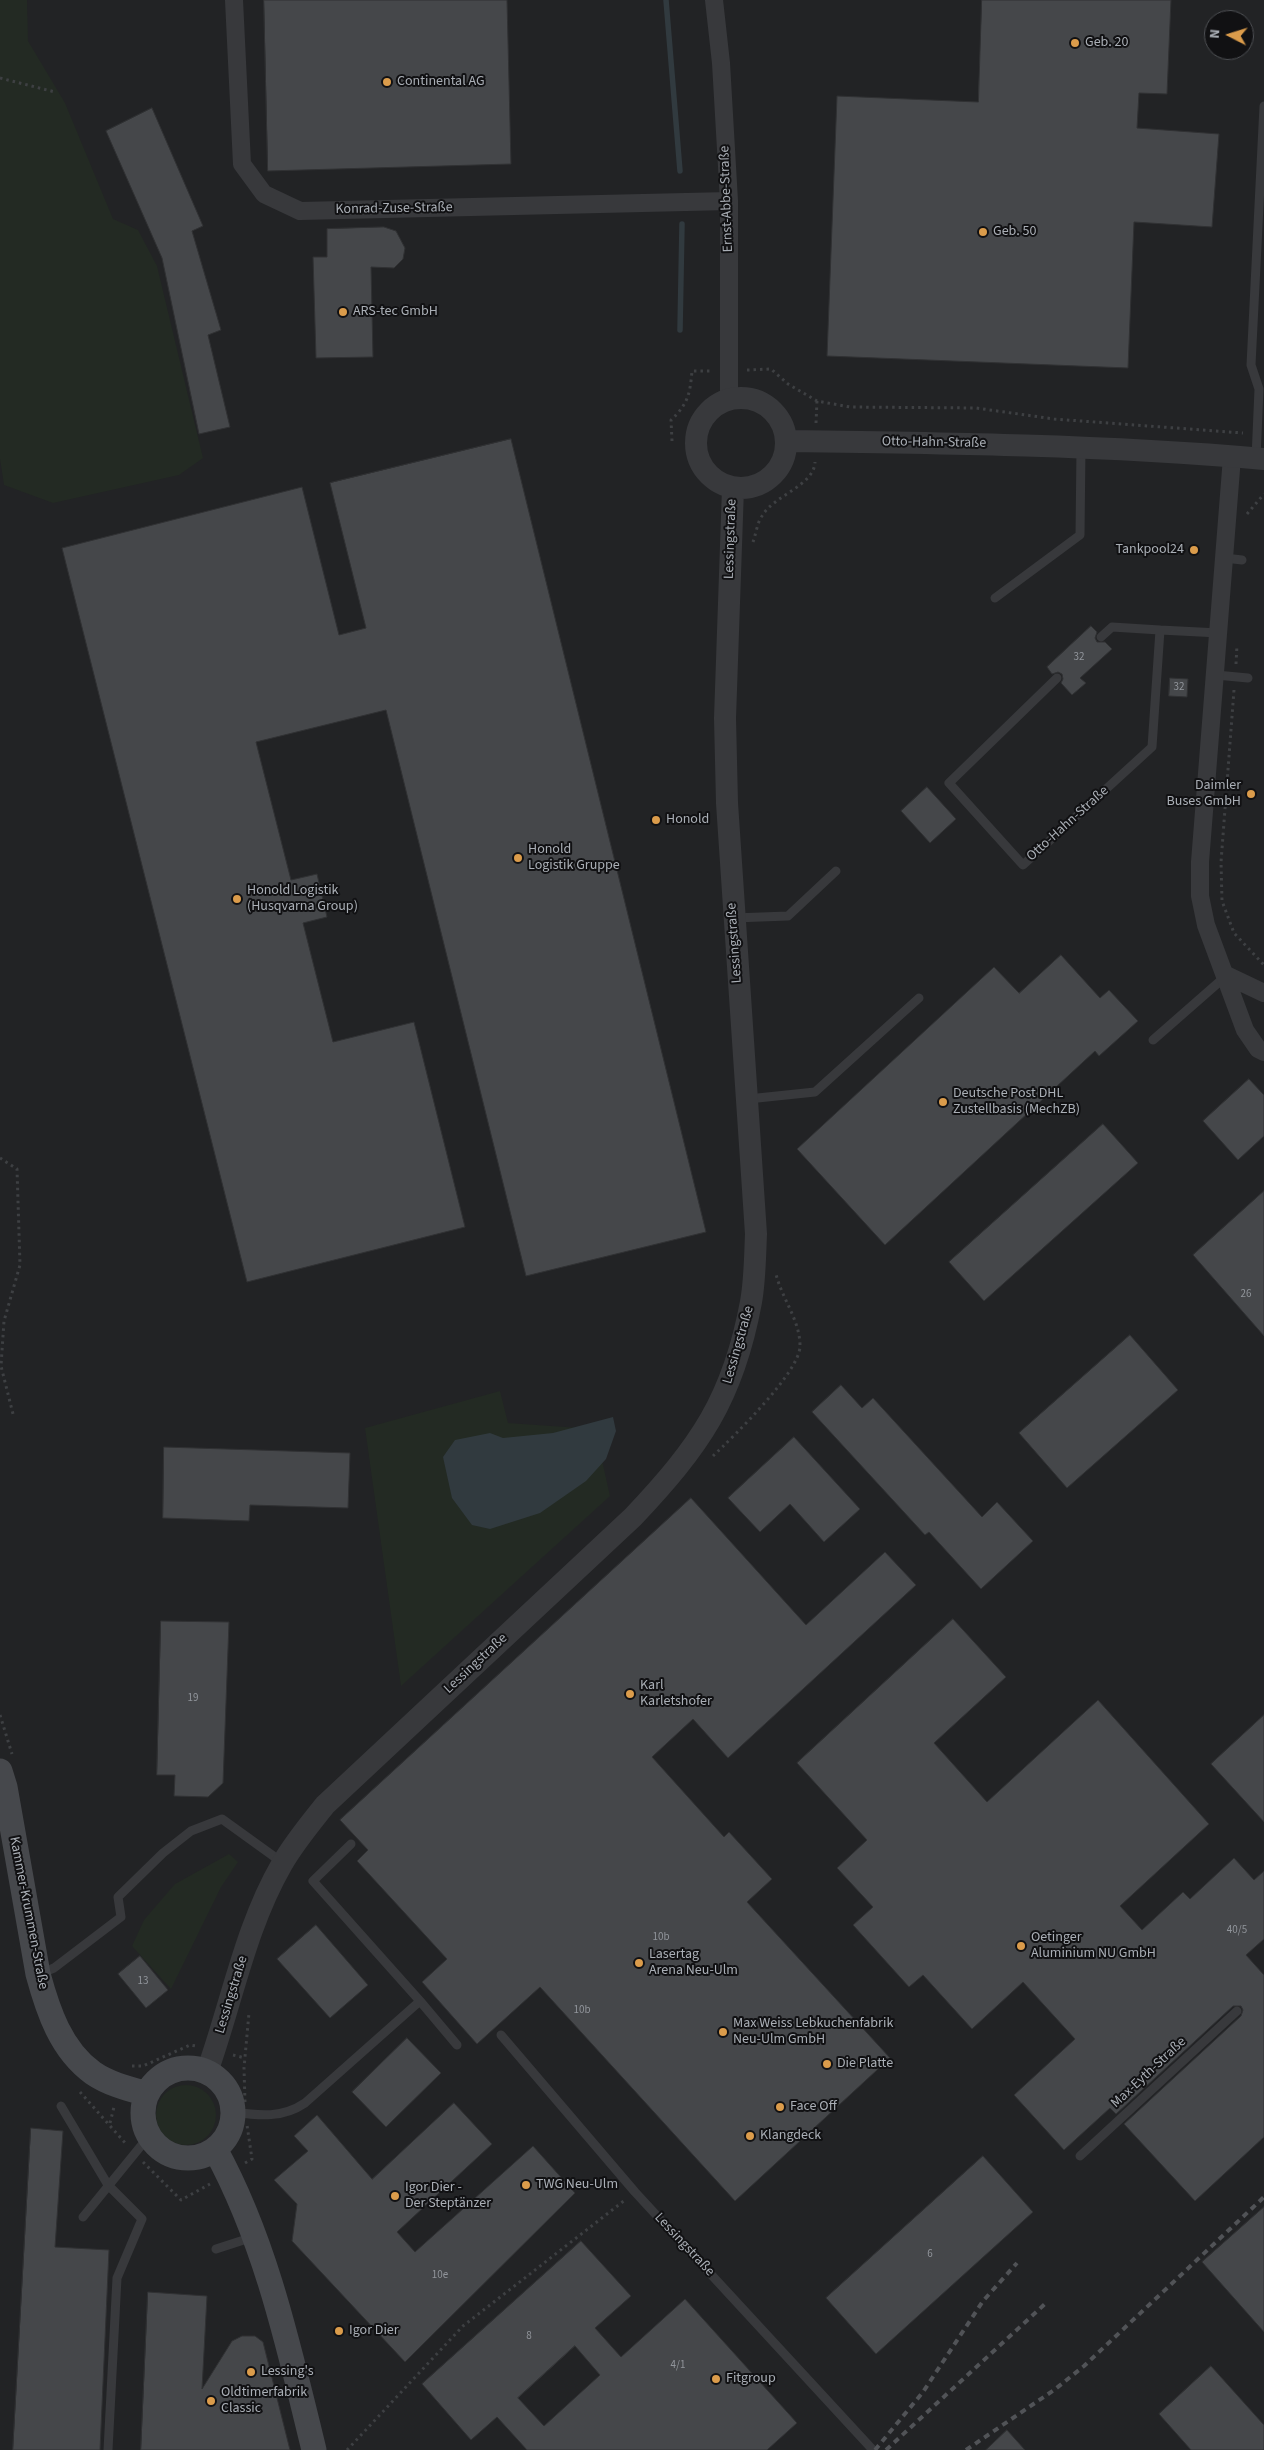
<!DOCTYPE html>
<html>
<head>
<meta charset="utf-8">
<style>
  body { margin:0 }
  #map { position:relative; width:1264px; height:2450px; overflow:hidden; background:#161618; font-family:"Source Sans 3",sans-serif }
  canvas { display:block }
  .north { position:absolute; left:1204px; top:10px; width:50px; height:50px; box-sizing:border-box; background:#111113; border:1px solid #4e5054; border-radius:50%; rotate:275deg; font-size:14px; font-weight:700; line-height:20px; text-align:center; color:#aaafb6 }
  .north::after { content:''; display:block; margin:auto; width:18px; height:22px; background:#db9c4b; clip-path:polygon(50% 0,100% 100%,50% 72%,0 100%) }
</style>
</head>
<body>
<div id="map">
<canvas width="1264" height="2450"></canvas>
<div class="north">N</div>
</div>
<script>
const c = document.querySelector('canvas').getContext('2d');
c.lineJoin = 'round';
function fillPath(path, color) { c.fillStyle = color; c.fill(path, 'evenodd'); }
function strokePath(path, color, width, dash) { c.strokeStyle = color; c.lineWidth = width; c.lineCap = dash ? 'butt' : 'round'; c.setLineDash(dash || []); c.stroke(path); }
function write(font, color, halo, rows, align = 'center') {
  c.font = font + ' "Source Sans 3",sans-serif'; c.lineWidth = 4; c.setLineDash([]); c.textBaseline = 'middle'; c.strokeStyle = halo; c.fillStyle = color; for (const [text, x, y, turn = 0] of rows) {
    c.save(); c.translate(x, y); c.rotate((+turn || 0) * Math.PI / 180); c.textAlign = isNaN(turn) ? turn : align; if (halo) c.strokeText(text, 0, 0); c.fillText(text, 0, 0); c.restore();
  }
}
fillPath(new Path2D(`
  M 0,0 L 1264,0 L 1264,2450 L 0,2450 ZM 1214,20 L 1244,20 L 1244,50 L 1214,50 Z`), '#222325');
fillPath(new Path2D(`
  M 0,0 L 27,0 L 28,41 L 65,103 L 113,219 L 138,230 L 157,266 L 203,458 L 179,475 L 53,503 L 4,485 L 0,459 Z
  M 500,1391 L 508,1423 L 595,1429 L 610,1496 L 401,1686 L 365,1428 Z
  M 229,1854 L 238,1862 L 221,1887 L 171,1989 L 132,1946 L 144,1920 L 175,1884 Z
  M156 2115a30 30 0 1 1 60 0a30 30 0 1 1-60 0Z`), '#232a23');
fillPath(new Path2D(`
  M 613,1417 L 616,1431 L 606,1459 L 586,1481 L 540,1513 L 490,1529 L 472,1525 L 452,1498 L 443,1457 L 455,1440 L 490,1433 L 503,1438 L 553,1433 Z`), '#313a3f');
strokePath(new Path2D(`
  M 666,0 L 680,171
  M 680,330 L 682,224`), '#313a3f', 5.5);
const building = new Path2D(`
  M 264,0 L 507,0 L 511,164 L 268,171 Z
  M 982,0 L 1171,0 L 1167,94 L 1139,93 L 1137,128 L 1219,134 L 1212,227 L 1134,222 L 1128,368 L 827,356 L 837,96 L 978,102 Z
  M 152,108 L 203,226 L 192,231 L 221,330 L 208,335 L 230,427 L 199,434 L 162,258 L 106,131 Z
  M 384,227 L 396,231 L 405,248 L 403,259 L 394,268 L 371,267 L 373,357 L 316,358 L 313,257 L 327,257 L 327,229 Z
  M 511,439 L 706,1232 L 526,1276 L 386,710 L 256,742 L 291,880 L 317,874 L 327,917 L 303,923 L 333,1042 L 414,1022 L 465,1227 L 247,1282 L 62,548 L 302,487 L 339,635 L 366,628 L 330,483 Z
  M 1091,626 L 1097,632 L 1095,638 L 1097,642 L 1105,642 L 1112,649 L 1080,678 L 1086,683 L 1072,695 L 1061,683 L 1063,679 L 1062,674 L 1058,672 L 1052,674 L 1047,667 Z
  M 1170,678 L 1188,679 L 1187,697 L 1169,696 Z
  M 927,787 L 956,819 L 930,843 L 901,811 Z
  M 1061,955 L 1100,998 L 1109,990 L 1138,1021 L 1099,1056 L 1095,1051 L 885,1245 L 797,1149 L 994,967 L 1019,993 Z
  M 1249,1079 L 1264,1095 L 1264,1136 L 1238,1160 L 1203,1121 Z
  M 1103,1124 L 1138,1163 L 984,1301 L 949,1262 Z
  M 1264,1191 L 1264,1336 L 1193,1255 Z
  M 1130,1335 L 1178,1390 L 1067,1488 L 1019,1433 Z
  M 841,1385 L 862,1408 L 873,1398 L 982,1517 L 997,1502 L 1033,1541 L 981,1589 L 929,1532 L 925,1535 L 812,1412 Z
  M 794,1437 L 860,1509 L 824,1542 L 790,1504 L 760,1532 L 728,1498 Z
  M 164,1447 L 350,1453 L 348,1508 L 250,1505 L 249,1521 L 163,1518 Z
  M 691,1498 L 806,1625 L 885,1552 L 916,1585 L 728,1758 L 693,1719 L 652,1757 L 724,1837 L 729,1832 L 772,1879 L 747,1902 L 890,2058 L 735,2201 L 540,1987 L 477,2044 L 422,1982 L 447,1959 L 357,1861 L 368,1850 L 340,1820 Z
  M 953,1619 L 1006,1677 L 934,1743 L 987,1802 L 1098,1700 L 1209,1824 L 1120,1906 L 1142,1930 L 1183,1892 L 1190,1899 L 1234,1858 L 1254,1880 L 1264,1871 L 1264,1939 L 1246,1955 L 1264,1975 L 1264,2137 L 1195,2201 L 1124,2124 L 1241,2016 L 1243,2010 L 1241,2006 L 1233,2006 L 1116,2114 L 1110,2108 L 1064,2150 L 1014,2095 L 1075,2039 L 1023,1982 L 972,2029 L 923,1975 L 909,1987 L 853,1925 L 873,1907 L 837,1868 L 867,1840 L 797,1763 Z
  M 161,1621 L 229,1622 L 223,1783 L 208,1797 L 174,1796 L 175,1775 L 157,1775 Z
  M 1264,1715 L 1264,1822 L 1211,1764 Z
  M 316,1925 L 368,1985 L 330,2018 L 277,1959 Z
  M 140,1956 L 168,1990 L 146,2008 L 118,1974 Z
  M 407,2038 L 441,2073 L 386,2127 L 352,2092 Z
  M 454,2103 L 492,2144 L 397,2232 L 415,2252 L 533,2146 L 575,2193 L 405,2362 L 292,2241 L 297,2204 L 274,2180 L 308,2151 L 294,2136 L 317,2115 L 372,2179 Z
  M 31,2128 L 63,2131 L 55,2247 L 109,2250 L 100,2450 L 13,2450 Z
  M 983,2156 L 1033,2212 L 876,2354 L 826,2298 Z
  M 1264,2207 L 1264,2332 L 1202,2262 Z
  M 581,2241 L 631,2296 L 595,2328 L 621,2357 L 685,2299 L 797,2423 L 767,2450 L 527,2450 L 497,2417 L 471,2440 L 422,2384 ZM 575,2346 L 600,2375 L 544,2426 L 518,2398 Z
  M 148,2292 L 207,2296 L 202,2389 L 232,2341 L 242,2336 L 255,2336 L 263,2342 L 290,2450 L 141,2450 Z
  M 1211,2366 L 1264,2425 L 1264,2450 L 1191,2450 L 1159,2414 Z
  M 1007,2430 L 1025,2450 L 986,2450 Z`);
fillPath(building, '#45474a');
strokePath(building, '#303133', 1);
strokePath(new Path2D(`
  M 0,78 L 55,92
  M 747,370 L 771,369 L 788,384 L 817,401 L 850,407 L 976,408 L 1054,419 L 1243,433
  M 816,423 L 817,401
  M 672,441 L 671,420 C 688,404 690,394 692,371 L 713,371
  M 1247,514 L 1264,494
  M 753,542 C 756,534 757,523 762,516 C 774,495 814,486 815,462
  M 1236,664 L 1237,645
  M 1234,690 L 1221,862 L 1222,901 L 1234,933 L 1264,965
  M 0,1158 L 17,1169 L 20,1265 L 4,1321 L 1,1366 L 13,1414
  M 713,1456 C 733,1437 800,1372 800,1346 C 800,1320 782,1299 776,1274
  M 0,1715 L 12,1754
  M 233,2055 L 245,2058
  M 132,2066 L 143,2066 L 190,2045 L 196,2046
  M 80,2092 L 127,2145
  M 245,2102 L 244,2068 L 249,2013
  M 110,2123 L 114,2107
  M 143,2162 L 181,2200 L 210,2184
  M 245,2163 L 252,2159 L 247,2125
  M 347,2450 L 463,2326 L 625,2200`), '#3e4043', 3, [2.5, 4]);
strokePath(new Path2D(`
  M 1256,458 L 1259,389 L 1251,365 L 1264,106
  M 1225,558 L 1242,560
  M 995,598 L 1080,535 L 1081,448
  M 1101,637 L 1112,627 L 1160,630
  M 1216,675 L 1248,678
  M 1057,678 L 949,783 L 1023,865 L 1152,747 L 1160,630 L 1219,633
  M 734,918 L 788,916 L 836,871
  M 1153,1040 L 1226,976
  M 748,1099 L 815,1092 L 919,998
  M 39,1974 L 54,1968 L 121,1917 L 118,1897 L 163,1853 L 191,1831 L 222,1819 L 283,1863
  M 420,2001 L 457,2045
  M 501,2035 L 635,2192 L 873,2450
  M 61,2106 L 108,2185 L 142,2219 L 117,2278 L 108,2450
  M 234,2112 C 260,2116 283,2118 305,2103 L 420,2001 L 313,1881 L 351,1844
  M 1080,2156 L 1237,2011
  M 83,2217 L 149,2136
  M 216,2249 L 253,2237`), '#38393c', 9);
strokePath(new Path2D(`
  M 234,0 L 242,164 L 264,194 L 300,211 L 729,201
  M 714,0 L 721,63 L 729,201 L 729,399
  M 1232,457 L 1200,862 L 1200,896 L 1206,925 L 1245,1030 L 1258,1049 L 1264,1052
  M 1226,975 L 1264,993`), '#38393c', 18);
strokePath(new Path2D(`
  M696 443a45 45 0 1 1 90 0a45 45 0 1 1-90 0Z
  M 786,441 C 946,443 1105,445 1264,459
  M 207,2072 C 232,2002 245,1928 282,1864 C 294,1843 310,1824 325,1805 L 633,1517 C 700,1446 733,1399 751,1302 C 755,1280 755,1256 756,1234 L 727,803 L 725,718 L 733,488`), '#38393c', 22);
strokePath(new Path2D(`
  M 0,1771 L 5,1787 L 38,1974 C 48,2011 61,2050 93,2073 C 109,2084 129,2089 147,2094
  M143 2113a45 45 0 1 1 90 0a45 45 0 1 1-90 0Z
  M 215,2149 C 266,2242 289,2348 314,2450`), '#46484c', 25);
strokePath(new Path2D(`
  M 875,2450 L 923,2392 L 983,2301 L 1017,2263
  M 886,2450 L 1046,2303
  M 966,2450 L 1054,2390 L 1084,2366 L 1264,2197`), '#515357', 4, [6, 5]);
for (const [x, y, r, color] of [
  [1075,43,5,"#db9c4b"],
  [387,82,5,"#db9c4b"],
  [983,232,5,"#db9c4b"],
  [343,312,5,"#db9c4b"],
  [1194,550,5,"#db9c4b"],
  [1251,794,5,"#db9c4b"],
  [656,820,5,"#db9c4b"],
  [518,858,5,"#db9c4b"],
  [237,899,5,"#db9c4b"],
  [943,1102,5,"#db9c4b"],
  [630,1694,5,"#db9c4b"],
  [1021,1946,5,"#db9c4b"],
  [639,1963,5,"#db9c4b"],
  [723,2032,5,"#db9c4b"],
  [827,2064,5,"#db9c4b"],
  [780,2107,5,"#db9c4b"],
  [750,2136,5,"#db9c4b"],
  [526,2185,5,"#db9c4b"],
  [395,2196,5,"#db9c4b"],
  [339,2331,5,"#db9c4b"],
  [251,2372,5,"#db9c4b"],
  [716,2379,5,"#db9c4b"],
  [211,2401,5,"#db9c4b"]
]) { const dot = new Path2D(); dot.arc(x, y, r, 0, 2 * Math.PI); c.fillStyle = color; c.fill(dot); strokePath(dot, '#111113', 2); }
write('11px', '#91959b', null, [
  ["32",1079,658],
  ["32",1179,688],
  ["26",1246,1295],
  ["19",193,1699],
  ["40/5",1237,1931],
  ["10b",661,1938],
  ["13",143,1982],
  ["10b",582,2011],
  ["6",930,2255],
  ["10e",440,2276],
  ["8",529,2337],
  ["4/1",678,2366]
]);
write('14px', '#aaafb6', '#111113', [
  ["Geb. 20",1085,43],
  ["Continental AG",397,82],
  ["Geb. 50",993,232],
  ["ARS-tec GmbH",353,312],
  ["Tankpool24",1184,550,"right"],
  ["Daimler",1241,786,"right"],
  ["Buses GmbH",1241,802,"right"],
  ["Honold",666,820],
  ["Honold",528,850],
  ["Logistik Gruppe",528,866],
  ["Honold Logistik",247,891],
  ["(Husqvarna Group)",247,907],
  ["Deutsche Post DHL",953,1094],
  ["Zustellbasis (MechZB)",953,1110],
  ["Karl",640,1686],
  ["Karletshofer",640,1702],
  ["Oetinger",1031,1938],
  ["Aluminium NU GmbH",1031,1954],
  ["Lasertag",649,1955],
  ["Arena Neu-Ulm",649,1971],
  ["Max Weiss Lebkuchenfabrik",733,2024],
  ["Neu-Ulm GmbH",733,2040],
  ["Die Platte",837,2064],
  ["Face Off",790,2107],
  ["Klangdeck",760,2136],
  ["TWG Neu-Ulm",536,2185],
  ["Igor Dier -",405,2188],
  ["Der Steptänzer",405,2204],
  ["Igor Dier",349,2331],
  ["Lessing's",261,2372],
  ["Fitgroup",726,2379],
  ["Oldtimerfabrik",221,2393],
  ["Classic",221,2409]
], 'left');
write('14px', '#aaafb6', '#111113', [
  ["Ernst-Abbe-Straße",727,199,-92],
  ["Konrad-Zuse-Straße",394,209,-1],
  ["Otto-Hahn-Straße",934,443,1],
  ["Lessingstraße",731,539,-88],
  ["Otto-Hahn-Straße",1068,824,-42],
  ["Lessingstraße",735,943,-94],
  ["Lessingstraße",739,1345,-74],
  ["Lessingstraße",476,1664,-43],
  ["Kammer-Krummen-Straße",28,1913,79],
  ["Lessingstraße",232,1995,-73],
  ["Max-Eyth-Straße",1149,2073,-43],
  ["Lessingstraße",684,2245,47]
]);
</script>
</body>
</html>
